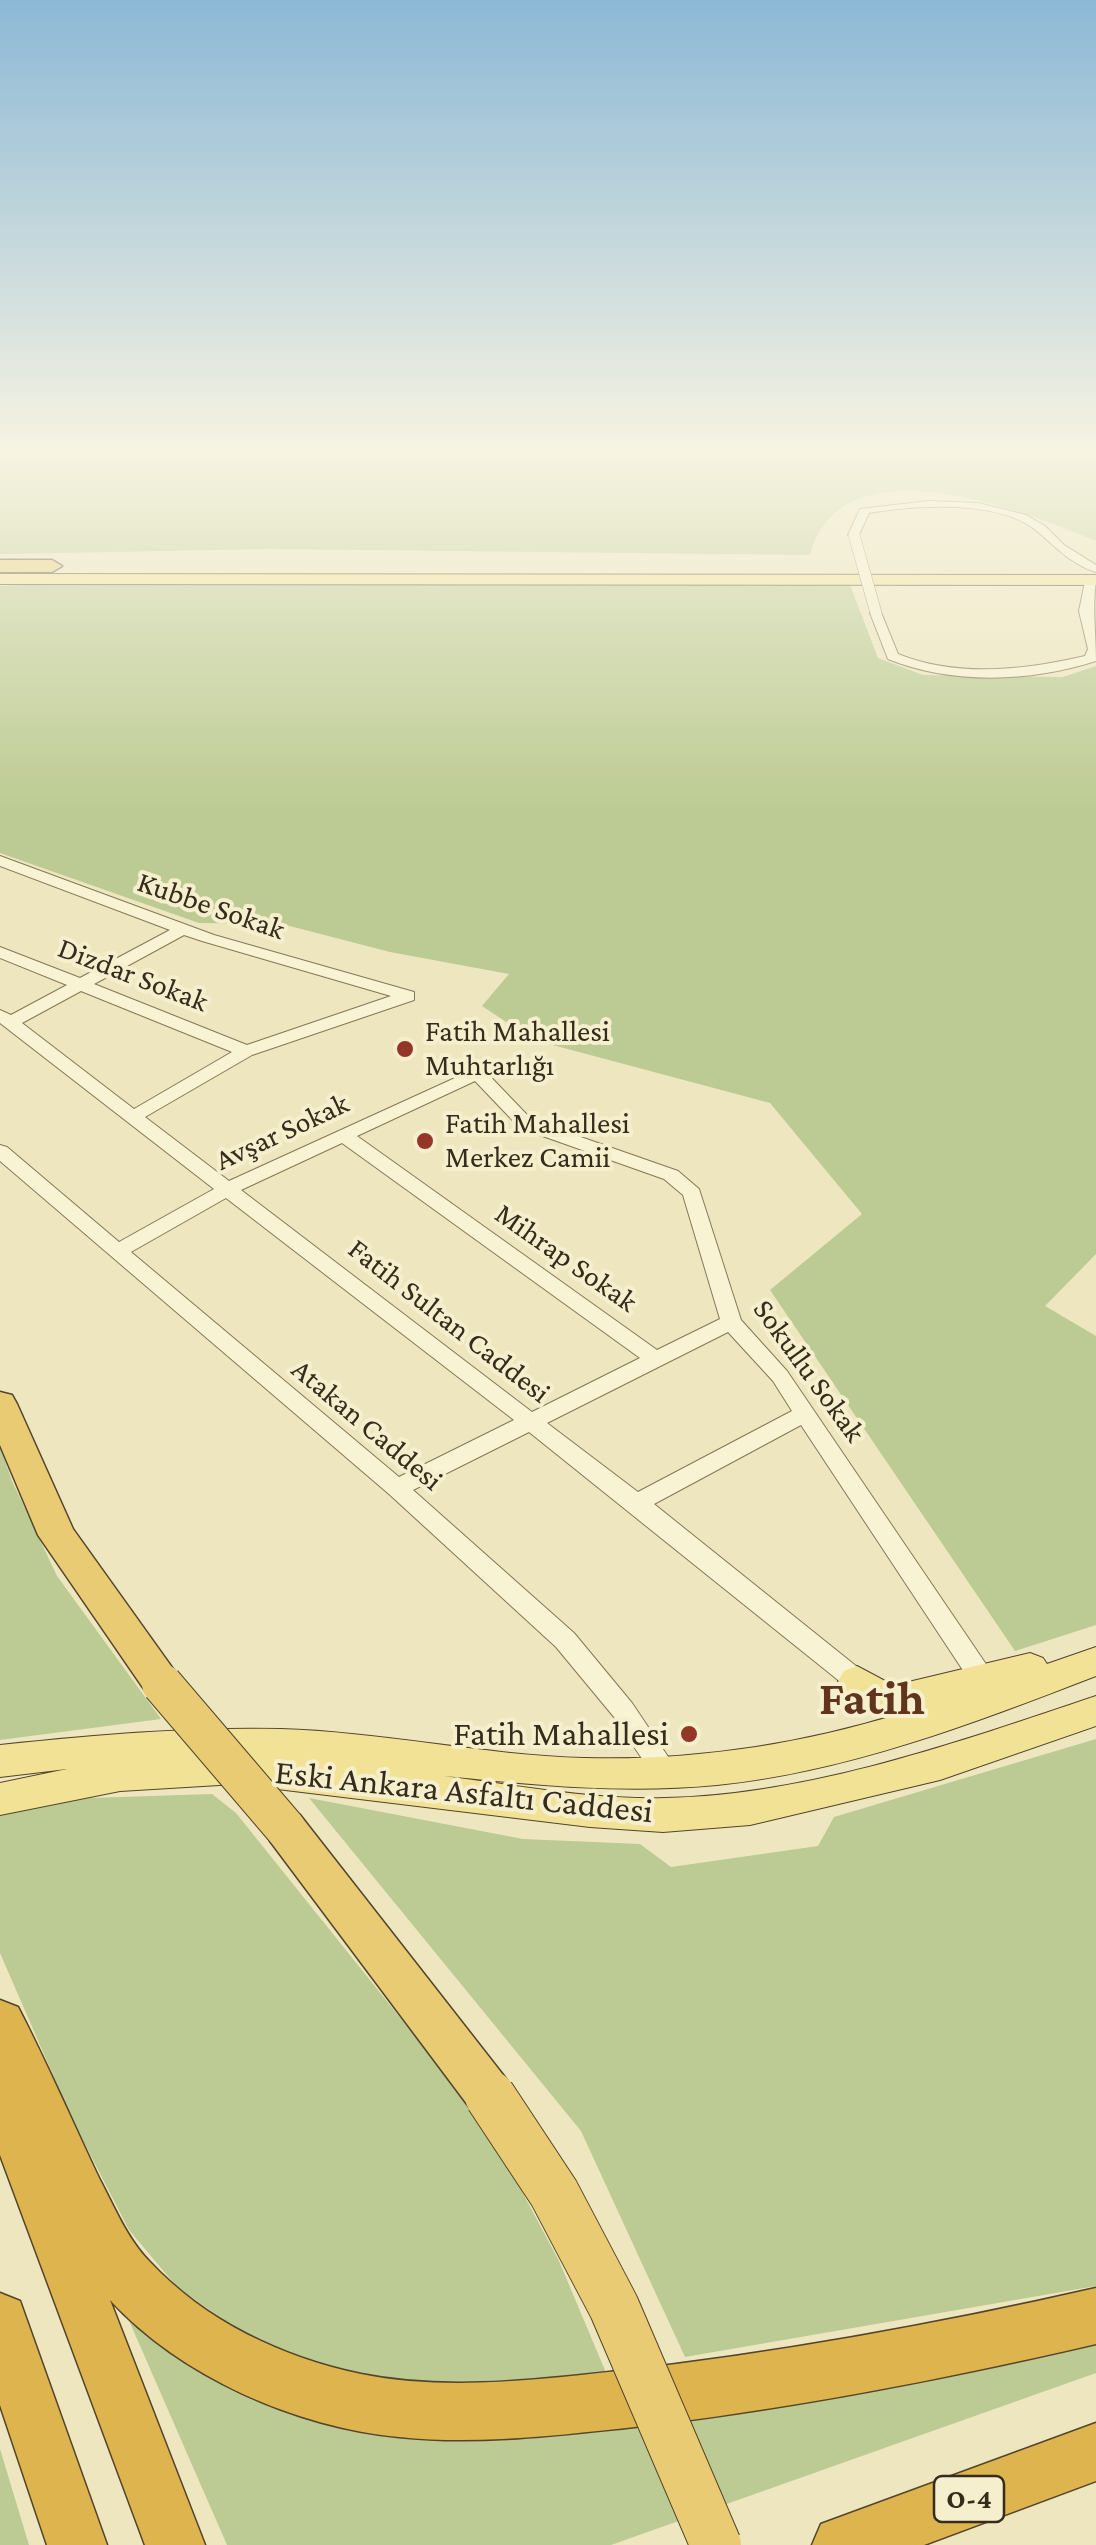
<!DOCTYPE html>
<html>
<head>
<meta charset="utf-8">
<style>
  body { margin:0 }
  canvas { display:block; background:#ede6bf }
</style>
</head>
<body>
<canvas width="1096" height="2545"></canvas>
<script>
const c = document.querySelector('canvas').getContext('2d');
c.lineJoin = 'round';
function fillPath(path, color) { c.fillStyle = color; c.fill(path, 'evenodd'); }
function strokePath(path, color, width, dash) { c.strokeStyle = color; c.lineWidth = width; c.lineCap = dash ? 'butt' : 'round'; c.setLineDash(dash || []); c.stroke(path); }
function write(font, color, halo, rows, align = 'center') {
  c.font = font + ' "Crimson Pro",serif'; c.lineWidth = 8; c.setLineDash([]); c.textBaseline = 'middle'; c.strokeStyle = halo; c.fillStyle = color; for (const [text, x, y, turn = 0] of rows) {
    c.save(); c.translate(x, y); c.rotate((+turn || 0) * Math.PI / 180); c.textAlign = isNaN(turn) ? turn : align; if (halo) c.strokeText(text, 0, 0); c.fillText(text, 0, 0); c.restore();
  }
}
fillPath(new Path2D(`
  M 0,450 L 1096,450 L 1096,541 C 1023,510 840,439 810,555 L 269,549 L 9,554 L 0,554 Z
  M 61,583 L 850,585 L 878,658 L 923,675 L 1063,677 L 1096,666 L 1096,1254 L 1045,1306 L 1096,1336 L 1096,1625 L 1015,1651 L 770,1290 L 862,1214 L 770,1103 L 534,1040 L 482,1006 L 509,974 L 390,952 L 282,924 L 199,923 L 0,853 L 0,586 Z
  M 0,1447 L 12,1481 L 57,1576 L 161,1719 L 0,1740 Z
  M 1096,1739 L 1096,2286 L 685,2357 L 581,2131 L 309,1798 L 523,1839 L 640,1844 L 671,1867 L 818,1846 L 834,1817 Z
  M 212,1794 L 236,1813 L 487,2126 L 559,2261 L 607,2375 L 515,2386 L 386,2383 L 290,2357 L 231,2325 L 177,2287 L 129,2230 L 73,2121 L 0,1953 L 0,1812 L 89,1798 Z
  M 117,2293 L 291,2407 L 1096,2338 L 1096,2373 L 611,2545 L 227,2545 Z
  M 0,2449 L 29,2545 L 0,2545 Z`), '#bccb93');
const minor = new Path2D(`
  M 929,501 L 978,503 L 1026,515 L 1045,526 L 1064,545 L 1096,565 L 1096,572 C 1072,565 1057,548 1038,532 C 1001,499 914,505 869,513 L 858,537 L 848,535 L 860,509 Z
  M 1086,577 L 1096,580 C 1092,608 1096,633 1096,661 C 1031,682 952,685 888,659 L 870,613 L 880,610 L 898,654 C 957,678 1025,670 1085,656 L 1088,649 L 1079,611 Z
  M 0,856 L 214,935 L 414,992 L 414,1000 L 252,1055 L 145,1117 L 229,1181 L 477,1068 L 483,1069 L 532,1120 L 678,1171 L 699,1189 L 741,1320 L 787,1371 L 992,1673 L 995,1680 L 992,1687 L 983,1690 L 974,1687 L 801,1425 L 654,1504 L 866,1674 L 869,1681 L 866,1688 L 857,1691 L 848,1688 L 529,1432 L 413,1490 L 574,1633 L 632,1703 L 679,1773 L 675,1781 L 666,1784 L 657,1781 L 614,1717 L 556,1647 L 389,1494 L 0,1161 L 0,1145 L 7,1147 L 119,1242 L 214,1189 L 0,1023 L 0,1010 L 11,1015 L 67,985 L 0,958 L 0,947 L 80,978 L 170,930 L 0,866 ZM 184,935 L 202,941 L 391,996 L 247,1045 L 94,984 ZM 81,991 L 232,1052 L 134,1109 L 22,1023 ZM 475,1081 L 520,1128 L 664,1179 L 683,1195 L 720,1319 L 657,1350 L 357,1136 ZM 342,1143 L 640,1358 L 532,1412 L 241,1190 ZM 226,1198 L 514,1420 L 399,1477 L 131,1252 ZM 728,1332 L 773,1381 L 792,1411 L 638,1492 L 547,1423 Z`);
const primary = new Path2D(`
  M 0,574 L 1096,575 L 1096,585 L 0,584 Z
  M 1096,1647 L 1096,1676 C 974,1723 847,1772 717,1785 C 625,1794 535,1785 444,1776 C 516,1785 592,1800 665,1798 C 810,1795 959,1742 1096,1696 L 1096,1726 L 940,1780 L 750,1825 L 663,1832 L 590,1827 L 236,1784 L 120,1791 L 0,1815 L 0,1783 L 67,1769 L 0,1777 L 0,1745 C 94,1735 186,1727 281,1729 C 382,1732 483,1755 584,1758 C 690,1761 798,1745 899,1714 C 874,1710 851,1705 838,1681 L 844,1671 L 857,1666 L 887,1682 L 900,1684 L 1030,1653 L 1043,1658 L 1047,1664 Z`);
const trunk = new Path2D(`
  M 0,560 L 52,560 L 62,566 L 52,572 L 0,572 Z
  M 0,1392 L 12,1395 L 17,1404 L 73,1529 L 176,1673 L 182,1684 L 176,1695 L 162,1700 L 148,1695 L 38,1535 L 0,1445 Z
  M 285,1810 L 300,1815 L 507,2080 L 514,2096 L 507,2112 L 490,2119 L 473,2112 L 270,1841 L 264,1828 L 270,1815 Z`);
const motorway = new Path2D(`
  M 0,2000 L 18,2007 C 47,2063 72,2121 99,2178 C 114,2206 127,2239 150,2262 C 205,2321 283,2358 361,2374 C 445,2391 534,2380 618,2371 C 779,2353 938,2324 1096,2288 L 1096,2344 C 941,2380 785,2410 626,2428 C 551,2436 474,2445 399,2437 C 296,2427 181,2377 110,2300 L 205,2545 L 145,2545 L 0,2155 Z
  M 0,2293 L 20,2301 L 107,2545 L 47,2545 L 0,2405 Z
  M 1096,2423 L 1096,2481 L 924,2545 L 812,2545 L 821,2524 Z`);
strokePath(minor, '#867757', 2);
strokePath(primary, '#53442c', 2);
strokePath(trunk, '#53442c', 3);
strokePath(motorway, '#53442c', 3);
fillPath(minor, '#f8f3d2');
fillPath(primary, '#f1e296');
fillPath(trunk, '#e8cb72');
fillPath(motorway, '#deb44e');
const minorBridge = new Path2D(`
  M 854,535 L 876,613`);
const trunkBridgeFar1 = new Path2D(`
  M 162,1684 L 285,1828`);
const trunkBridge = new Path2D(`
  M 490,2096 L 554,2193 L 614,2307 L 716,2545`);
strokePath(minorBridge, '#867757', 12, []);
strokePath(trunkBridgeFar1, '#53442c', 42, []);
strokePath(trunkBridge, '#53442c', 52, []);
strokePath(minorBridge, '#f8f3d2', 11);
strokePath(trunkBridgeFar1, '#e8cb72', 40);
strokePath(trunkBridge, '#e8cb72', 50);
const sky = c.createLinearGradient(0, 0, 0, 807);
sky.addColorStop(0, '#8cb8d6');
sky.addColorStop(0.56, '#f7f4e2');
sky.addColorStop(1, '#f7f4e200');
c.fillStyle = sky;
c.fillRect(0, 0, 1096, 807);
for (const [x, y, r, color] of [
  [405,1049,10,"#943728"],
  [425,1141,10,"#943728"],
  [689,1734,10,"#943728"]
]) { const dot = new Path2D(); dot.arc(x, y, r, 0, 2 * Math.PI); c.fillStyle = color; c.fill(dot); strokePath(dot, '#f5efce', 4); }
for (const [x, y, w] of [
  [969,2499,70]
]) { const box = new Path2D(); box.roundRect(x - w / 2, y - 23, w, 46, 8); c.fillStyle = '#f5efce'; c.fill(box); strokePath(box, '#352c1c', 2.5); }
write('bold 28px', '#352c1c', null, [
  ["O-4",969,2499]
]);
write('30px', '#352c1c', '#f5efce', [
  ["Kubbe Sokak",211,906,19],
  ["Dizdar Sokak",133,975,21],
  ["Avşar Sokak",282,1132,-25],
  ["Mihrap Sokak",566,1258,35],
  ["Fatih Sultan Caddesi",449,1321,38],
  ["Sokullu Sokak",809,1371,54],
  ["Atakan Caddesi",367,1425,40]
]);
write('30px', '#352c1c', '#f5efce', [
  ["Fatih Mahallesi",425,1032],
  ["Muhtarlığı",425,1066],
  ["Fatih Mahallesi",445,1124],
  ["Merkez Camii",445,1158]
], 'left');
write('35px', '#352c1c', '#f5efce', [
  ["Fatih Mahallesi",669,1734]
], 'right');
write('35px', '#352c1c', '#f5efce', [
  ["Eski Ankara Asfaltı Caddesi",464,1792,6]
]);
write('bold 48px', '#61351c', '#f5efce', [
  ["Fatih",872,1699]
]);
</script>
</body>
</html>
